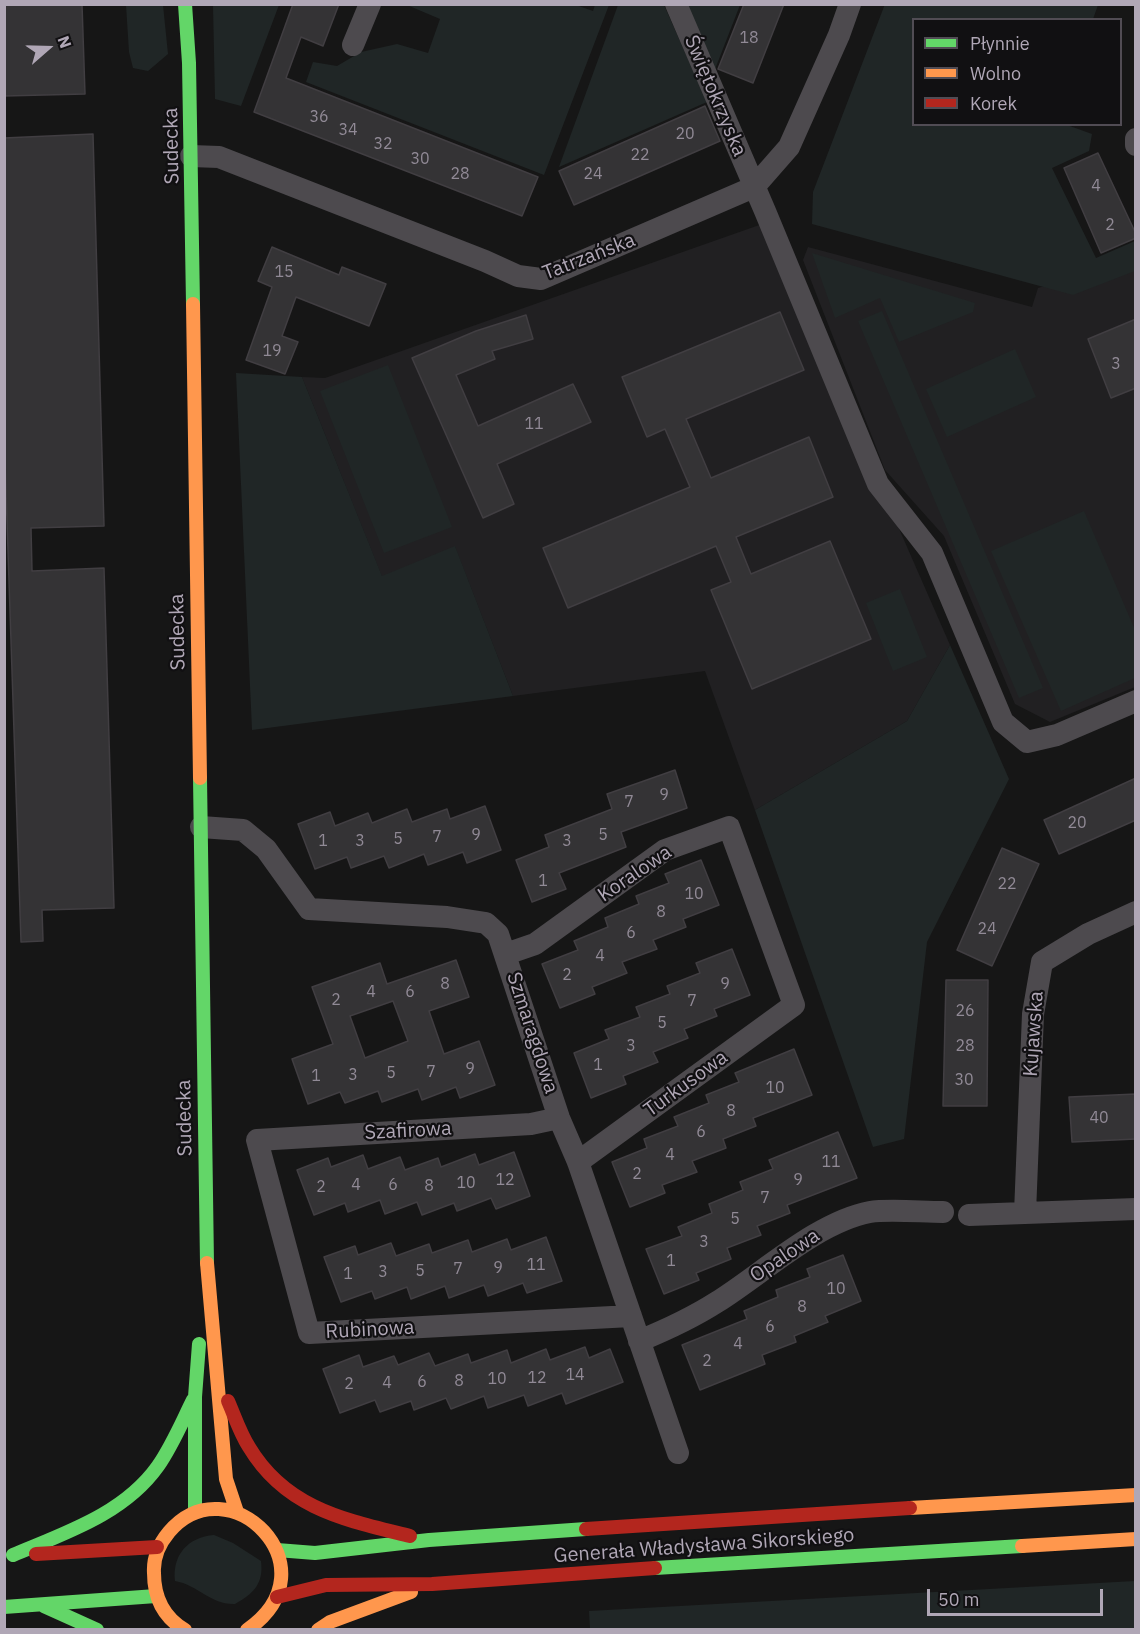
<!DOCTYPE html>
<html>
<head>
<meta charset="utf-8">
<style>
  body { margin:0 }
  #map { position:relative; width:1140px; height:1634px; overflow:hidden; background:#161616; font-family:"IBM Plex Sans",sans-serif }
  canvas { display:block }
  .frame { position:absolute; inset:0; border:6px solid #b0a7b6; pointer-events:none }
  .legend { position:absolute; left:912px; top:18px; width:210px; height:108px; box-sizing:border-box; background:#111012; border:2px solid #514c54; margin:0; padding:8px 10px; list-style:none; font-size:18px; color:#b0a7b6 }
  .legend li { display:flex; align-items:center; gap:12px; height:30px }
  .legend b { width:30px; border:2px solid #514c54 }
  .north { position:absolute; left:18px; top:18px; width:60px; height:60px; -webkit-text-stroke:4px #111012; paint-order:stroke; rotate:70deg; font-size:16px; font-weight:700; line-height:24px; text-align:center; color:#b0a7b6 }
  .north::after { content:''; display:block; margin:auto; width:21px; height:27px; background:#b0a7b6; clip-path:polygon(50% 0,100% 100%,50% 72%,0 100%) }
  .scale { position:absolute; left:927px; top:1589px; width:176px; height:27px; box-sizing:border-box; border:3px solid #b0a7b6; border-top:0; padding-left:8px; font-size:18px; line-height:21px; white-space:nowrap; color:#b0a7b6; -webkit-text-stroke:4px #111012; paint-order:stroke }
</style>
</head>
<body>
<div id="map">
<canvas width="1140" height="1634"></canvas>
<div class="frame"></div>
<ul class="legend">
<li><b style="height:8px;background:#63d668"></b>Płynnie</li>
<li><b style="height:8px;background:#ff974d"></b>Wolno</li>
<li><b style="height:8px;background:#b3261e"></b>Korek</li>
</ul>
<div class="north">N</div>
<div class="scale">50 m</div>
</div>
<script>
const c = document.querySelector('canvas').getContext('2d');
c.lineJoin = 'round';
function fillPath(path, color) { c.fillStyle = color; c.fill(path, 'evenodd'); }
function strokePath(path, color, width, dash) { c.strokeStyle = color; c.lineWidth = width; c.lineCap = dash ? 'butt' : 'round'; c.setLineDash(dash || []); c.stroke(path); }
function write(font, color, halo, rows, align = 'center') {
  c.font = font + ' "IBM Plex Sans",sans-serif'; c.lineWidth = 4.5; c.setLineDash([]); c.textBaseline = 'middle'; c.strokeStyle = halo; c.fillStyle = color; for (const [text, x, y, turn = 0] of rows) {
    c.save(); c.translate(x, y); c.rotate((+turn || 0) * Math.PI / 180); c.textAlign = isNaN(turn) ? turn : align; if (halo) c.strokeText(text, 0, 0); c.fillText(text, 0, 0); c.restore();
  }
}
fillPath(new Path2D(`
  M 765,223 L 950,645 L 907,721 L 755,810 L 705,671 L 513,696 L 455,547 L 382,577 L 302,377 L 325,378 Z
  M 808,247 L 1032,307 L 1038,288 L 1135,260 L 1135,687 L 1050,722 L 1015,704 L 944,536 L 885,470 L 803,260 Z`), '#212022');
fillPath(new Path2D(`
  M 573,4 L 593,11 L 595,5 L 609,5 L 544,175 L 306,82 L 313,62 L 337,66 L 361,52 L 397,44 L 428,53 L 440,19 L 407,5 Z
  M 885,4 L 1098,5 L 1093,19 L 914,20 L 914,124 L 1067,125 L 1092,134 L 1089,151 L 1052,168 L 1096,258 L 1135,241 L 1135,271 L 1073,295 L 812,224 L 813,192 Z
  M 126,5 L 163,5 L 168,54 L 148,71 L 133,68 L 129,52 Z
  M 213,5 L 279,5 L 241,106 L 215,99 Z
  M 618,5 L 664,5 L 707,102 L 559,167 Z
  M 682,5 L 740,5 L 712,77 Z
  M 812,253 L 975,303 L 973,312 L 899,342 L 880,298 L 835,318 Z
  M 882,311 L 1043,688 L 1019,698 L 858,321 Z
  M 1015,349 L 1036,397 L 947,437 L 926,389 Z
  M 388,365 L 452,527 L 384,553 L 320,391 Z
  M 236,373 L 302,377 L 382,576 L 455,546 L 513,696 L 252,730 Z
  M 1084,511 L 1135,630 L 1135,678 L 1061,711 L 991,551 Z
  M 900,589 L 927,657 L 893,671 L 866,603 Z
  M 950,645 L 1009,779 L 927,942 L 904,1139 L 873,1147 L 755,810 L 907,721 Z
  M 214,1535 L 233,1543 L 261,1561 C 264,1584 253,1594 235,1604 C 211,1605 198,1585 175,1581 C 172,1555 188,1537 214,1535 Z
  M 1135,1581 L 1135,1629 L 590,1629 L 589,1611 Z`), '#202626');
const building = new Path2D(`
  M 4,4 L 82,4 L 85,94 L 4,96 Z
  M 293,4 L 339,4 L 323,46 L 301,37 L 286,78 L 538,177 L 522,216 L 254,112 Z
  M 744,4 L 784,4 L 753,83 L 718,69 Z
  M 705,106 L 720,141 L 574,205 L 559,171 Z
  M 93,134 L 104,526 L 31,528 L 32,571 L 104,568 L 114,908 L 42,910 L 43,941 L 21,942 L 4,431 L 4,138 Z
  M 1098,153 L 1136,234 L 1136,238 L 1101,253 L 1064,168 Z
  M 272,247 L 339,275 L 342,267 L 386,284 L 369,326 L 296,297 L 282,336 L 298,342 L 285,374 L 246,360 L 272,287 L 258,281 Z
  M 780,312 L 804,370 L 686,419 L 711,478 L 809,437 L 833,497 L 736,537 L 751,574 L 830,541 L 871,639 L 752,689 L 711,590 L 731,582 L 716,546 L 568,608 L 543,548 L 690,487 L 665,429 L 647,437 L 622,377 Z
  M 526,315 L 533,339 L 492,351 L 495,359 L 456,375 L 478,426 L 573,384 L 591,422 L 497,464 L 514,504 L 483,518 L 412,358 L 476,331 Z
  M 1136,319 L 1136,388 L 1111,398 L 1088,339 Z
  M 675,770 L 687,808 L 621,832 L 626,847 L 559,873 L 566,889 L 532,902 L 516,860 L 549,847 L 545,835 L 612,809 L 607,794 Z
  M 1136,778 L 1136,820 L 1059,854 L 1044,820 Z
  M 485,806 L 501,850 L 467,863 L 463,852 L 428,865 L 424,854 L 389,868 L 384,856 L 351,868 L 347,857 L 315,869 L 298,824 L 330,812 L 335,826 L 368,813 L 372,823 L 407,809 L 412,822 L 447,809 L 450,819 Z
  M 1002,848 L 1039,864 L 992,966 L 957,950 Z
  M 701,860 L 719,905 L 683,919 L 686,927 L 653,940 L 657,949 L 622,962 L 627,973 L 592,987 L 595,994 L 560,1008 L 542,964 L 578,950 L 574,941 L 608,927 L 605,918 L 639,904 L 636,896 L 669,883 L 665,874 Z
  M 732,949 L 750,995 L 714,1009 L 717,1016 L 684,1029 L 688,1038 L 653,1052 L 658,1062 L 623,1076 L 626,1084 L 591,1098 L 574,1053 L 609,1039 L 605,1030 L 640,1017 L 636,1007 L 670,994 L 667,986 L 700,973 L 696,963 Z
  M 456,960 L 469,997 L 429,1011 L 444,1054 L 479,1041 L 495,1085 L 460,1098 L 456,1087 L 422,1100 L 418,1089 L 382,1102 L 378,1091 L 345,1103 L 340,1092 L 308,1104 L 292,1059 L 333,1044 L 312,987 L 380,963 L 387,984 ZM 393,1001 L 408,1041 L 365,1058 L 350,1016 Z
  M 946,980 L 988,980 L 987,1106 L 943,1106 Z
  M 794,1049 L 812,1095 L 753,1118 L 756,1126 L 723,1139 L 726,1148 L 692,1161 L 697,1172 L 662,1185 L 665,1193 L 630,1207 L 612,1162 L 647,1148 L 644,1139 L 678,1126 L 674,1117 L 709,1103 L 706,1095 L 739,1082 L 735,1073 Z
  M 1136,1094 L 1136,1139 L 1072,1142 L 1069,1097 Z
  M 838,1132 L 857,1178 L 787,1205 L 790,1213 L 757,1226 L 761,1235 L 727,1248 L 731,1259 L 696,1273 L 699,1280 L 664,1294 L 646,1249 L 682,1236 L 678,1227 L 712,1213 L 709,1204 L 743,1190 L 740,1182 L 773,1169 L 769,1160 Z
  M 514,1152 L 530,1196 L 496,1209 L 491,1198 L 457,1211 L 454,1203 L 422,1215 L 417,1202 L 385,1214 L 380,1200 L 348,1212 L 345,1203 L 314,1215 L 297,1170 L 328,1158 L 331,1167 L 363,1155 L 368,1169 L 400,1157 L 405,1170 L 438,1158 L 441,1167 L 475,1154 L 479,1165 Z
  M 546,1237 L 562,1281 L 527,1293 L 523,1283 L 488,1296 L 484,1285 L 449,1298 L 445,1286 L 411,1299 L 407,1287 L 375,1299 L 372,1291 L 341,1302 L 324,1257 L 355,1246 L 358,1255 L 391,1243 L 396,1256 L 429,1244 L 432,1253 L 468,1240 L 472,1252 L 507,1239 L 511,1250 Z
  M 843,1255 L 861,1301 L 825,1316 L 828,1322 L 794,1336 L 796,1342 L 762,1355 L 765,1364 L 700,1390 L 682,1345 L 747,1319 L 744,1311 L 778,1297 L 776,1290 L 810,1277 L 807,1269 Z
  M 585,1347 L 589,1358 L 610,1349 L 623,1382 L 566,1404 L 562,1393 L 528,1406 L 524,1395 L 488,1408 L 484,1396 L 451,1409 L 446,1398 L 414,1410 L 411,1401 L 380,1412 L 375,1400 L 340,1413 L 323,1369 L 359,1355 L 363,1367 L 394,1356 L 398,1365 L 429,1353 L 435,1366 L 468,1354 L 471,1363 L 507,1350 L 511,1363 L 546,1349 L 550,1360 Z`);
fillPath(building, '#343335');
strokePath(building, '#413e42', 1.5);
strokePath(new Path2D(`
  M 676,4 L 765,211 L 878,484 L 932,553 L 1003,722 L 1027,742 L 1057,735 L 1136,701
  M 353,45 L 370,4
  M 1136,139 L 1136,145
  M 191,156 L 219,157 L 485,261 L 518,276 L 541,279 L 754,187 L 789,147 L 839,35 L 850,4
  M 201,827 L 243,830 L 266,849 L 309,909 L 447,917 L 486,923 L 498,934 L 559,1118 L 578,1162 L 678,1453
  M 506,954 L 535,944 L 665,850 L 729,827 L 794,1005 L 578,1162
  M 559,1118 L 531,1124 L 257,1140 L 309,1333 L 631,1316
  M 1025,1213 L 1033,1014 L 1042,962 L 1088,934 L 1136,912
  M 969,1215 L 1136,1209
  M 639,1341 C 666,1330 692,1318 717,1302 C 762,1274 817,1222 870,1212 C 888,1209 922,1212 943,1212`), '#4d4a4e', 22);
strokePath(new Path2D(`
  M 185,4 L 189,63 L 193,304
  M 200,778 L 207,1263
  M 195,1512 L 195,1397 L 199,1344
  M 277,1550 L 315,1553 L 429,1540 L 586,1529
  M 13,1555 C 65,1533 124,1514 158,1466 C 172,1446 182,1422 193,1400
  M 655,1568 L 1022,1546
  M 44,1606 L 97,1630
  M 4,1607 L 156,1596`), '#63d668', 14);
strokePath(new Path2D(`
  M 193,304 L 200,778
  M 207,1263 L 226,1479 L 237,1512
  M 910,1508 L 1136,1495
  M 1022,1546 L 1136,1539
  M 185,1630 C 163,1617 154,1598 154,1573 C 153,1557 159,1544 169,1532 C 228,1462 337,1568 247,1630
  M 318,1630 L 330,1622 L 411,1592`), '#ff974d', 14);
strokePath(new Path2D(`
  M 228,1401 C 235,1417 240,1433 249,1447 C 286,1509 346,1520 410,1536
  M 586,1529 L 910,1508
  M 36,1554 L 157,1547
  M 277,1597 L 326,1585 L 432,1584 L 655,1568`), '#b3261e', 14);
write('16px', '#918a96', null, [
  ["18",749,38],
  ["36",319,117],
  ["34",348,130],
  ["20",685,134],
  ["32",383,144],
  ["22",640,155],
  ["30",420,159],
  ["28",460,174],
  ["24",593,174],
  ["4",1096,186],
  ["2",1110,225],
  ["15",284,272],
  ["19",272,351],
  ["3",1116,364],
  ["11",534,424],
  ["9",664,795],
  ["7",629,802],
  ["20",1077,823],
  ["9",476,835],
  ["5",603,835],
  ["7",437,837],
  ["5",398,839],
  ["1",323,841],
  ["3",360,841],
  ["3",567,841],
  ["1",543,881],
  ["22",1007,884],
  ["10",694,894],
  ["8",661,912],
  ["24",987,929],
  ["6",631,933],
  ["4",600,956],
  ["2",567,975],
  ["8",445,984],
  ["9",725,984],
  ["4",371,992],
  ["6",410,992],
  ["2",336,1000],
  ["7",692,1001],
  ["26",965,1011],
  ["5",662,1023],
  ["3",631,1046],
  ["28",965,1046],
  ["1",598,1065],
  ["9",470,1069],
  ["7",431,1072],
  ["5",391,1073],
  ["3",353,1075],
  ["1",316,1076],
  ["30",964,1080],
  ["10",775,1088],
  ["8",731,1111],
  ["40",1099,1118],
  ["6",701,1132],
  ["4",670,1155],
  ["11",831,1162],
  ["2",637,1174],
  ["12",505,1180],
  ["9",798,1180],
  ["10",466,1183],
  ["4",356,1185],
  ["6",393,1185],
  ["8",429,1186],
  ["2",321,1187],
  ["7",765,1198],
  ["5",735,1219],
  ["3",704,1242],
  ["1",671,1261],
  ["11",536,1265],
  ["9",498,1268],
  ["7",458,1269],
  ["5",420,1271],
  ["3",383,1272],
  ["1",348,1274],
  ["10",836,1289],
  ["8",802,1307],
  ["6",770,1327],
  ["4",738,1344],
  ["2",707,1361],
  ["14",575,1375],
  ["12",537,1378],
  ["10",497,1379],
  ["8",459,1381],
  ["6",422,1382],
  ["4",387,1383],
  ["2",349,1384]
]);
write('20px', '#b0a7b6', '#111012', [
  ["Świętokrzyska",715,96,67],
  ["Sudecka",172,146,-91],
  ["Tatrzańska",589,257,-21],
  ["Sudecka",178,632,-91],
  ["Koralowa",635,874,-34],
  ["Szmaragdowa",532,1033,72],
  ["Kujawska",1034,1034,-86],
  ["Turkusowa",686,1084,-36],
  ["Sudecka",185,1118,-91],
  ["Szafirowa",408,1131,-3],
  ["Opalowa",785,1256,-34],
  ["Rubinowa",370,1330,-3],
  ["Generała Władysława Sikorskiego",704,1546,-4]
]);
</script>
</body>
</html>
